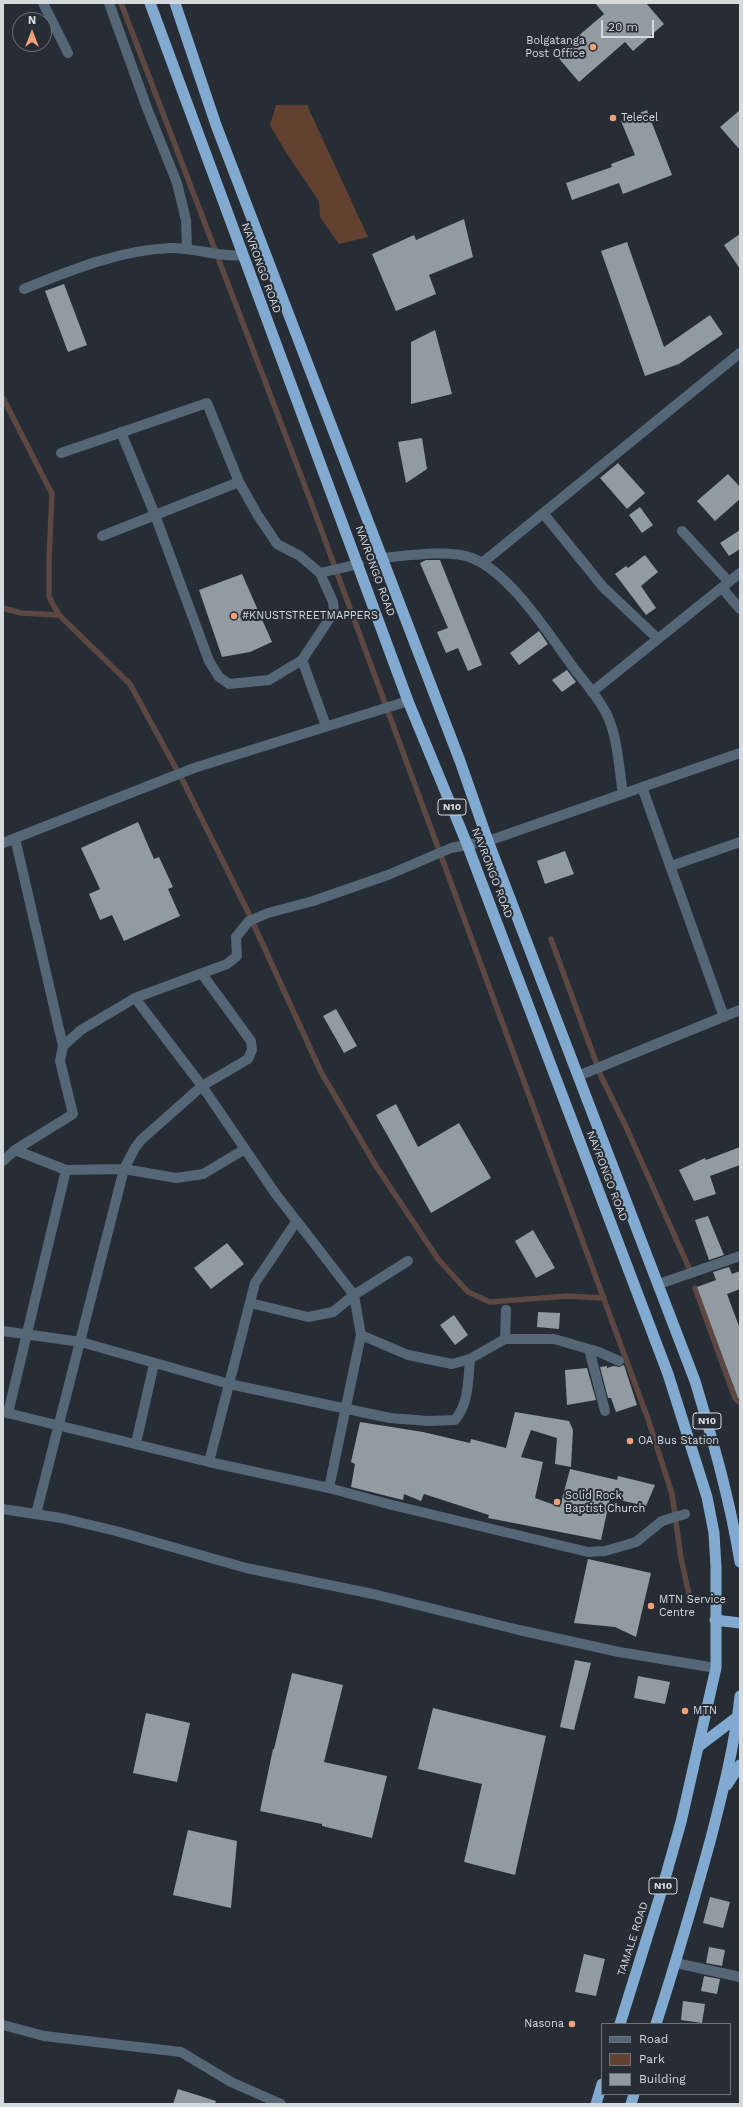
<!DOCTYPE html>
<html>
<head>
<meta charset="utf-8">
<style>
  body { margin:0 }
  #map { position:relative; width:743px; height:2107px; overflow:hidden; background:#272d34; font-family:"Work Sans",sans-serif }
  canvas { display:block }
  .frame { position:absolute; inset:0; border:4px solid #d5dade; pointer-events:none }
  .legend { position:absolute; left:601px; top:2023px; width:130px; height:72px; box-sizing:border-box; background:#272d34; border:1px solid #6d7278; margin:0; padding:5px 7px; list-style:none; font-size:12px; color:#d5dade }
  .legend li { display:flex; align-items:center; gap:8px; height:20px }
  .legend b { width:20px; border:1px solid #6d7278 }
  .north { position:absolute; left:12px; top:12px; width:40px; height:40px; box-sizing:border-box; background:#272d34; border:1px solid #6d7278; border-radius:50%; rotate:0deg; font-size:11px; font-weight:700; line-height:16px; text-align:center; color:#d5dade }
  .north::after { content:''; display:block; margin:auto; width:14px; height:18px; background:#f1a27b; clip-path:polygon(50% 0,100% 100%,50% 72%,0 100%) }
  .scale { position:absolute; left:601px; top:20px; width:53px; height:18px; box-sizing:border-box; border:2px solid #d5dade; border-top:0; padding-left:5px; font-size:12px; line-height:14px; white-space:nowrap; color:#d5dade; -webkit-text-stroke:3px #272d34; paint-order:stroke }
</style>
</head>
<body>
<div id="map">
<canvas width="743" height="2107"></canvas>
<div class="frame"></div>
<ul class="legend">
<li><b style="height:5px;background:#567"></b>Road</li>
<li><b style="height:11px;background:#634130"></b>Park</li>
<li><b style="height:11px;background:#929aa2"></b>Building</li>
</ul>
<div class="north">N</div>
<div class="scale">20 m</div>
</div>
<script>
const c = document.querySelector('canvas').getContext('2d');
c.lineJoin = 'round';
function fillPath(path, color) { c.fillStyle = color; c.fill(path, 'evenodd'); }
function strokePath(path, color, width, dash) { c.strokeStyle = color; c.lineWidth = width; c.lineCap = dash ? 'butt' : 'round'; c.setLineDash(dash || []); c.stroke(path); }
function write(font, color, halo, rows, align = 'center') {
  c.font = font + ' "Work Sans",sans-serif'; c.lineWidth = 4; c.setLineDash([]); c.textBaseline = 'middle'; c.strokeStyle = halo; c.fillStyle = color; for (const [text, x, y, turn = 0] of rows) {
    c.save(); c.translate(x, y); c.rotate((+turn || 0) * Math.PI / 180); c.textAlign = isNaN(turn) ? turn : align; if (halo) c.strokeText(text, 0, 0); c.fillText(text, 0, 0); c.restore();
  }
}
fillPath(new Path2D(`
  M 276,105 L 307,105 L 368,237 L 339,244 L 320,217 L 319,201 L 287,154 L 270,125 Z`), '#634130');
strokePath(new Path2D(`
  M 121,3 L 311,502 L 648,1419 L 672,1494 L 681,1558 L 690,1599
  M 3,398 L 52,494 L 49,560 L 49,597 L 59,615 L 130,684 L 185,785 L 248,912 L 321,1072 L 376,1166 L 438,1259 L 468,1292 L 490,1302 L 567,1296 L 604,1298
  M 3,608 L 21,613 L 59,615
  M 551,939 L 601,1076 L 627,1129 L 689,1268
  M 695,1288 L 735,1398 L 740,1403`), '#5c4743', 5.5);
fillPath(new Path2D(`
  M 595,3 L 646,3 L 664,24 L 633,51 L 625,42 L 579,82 L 556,55 L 604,14 Z
  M 647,110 L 672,175 L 623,194 L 619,183 L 572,200 L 566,183 L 612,167 L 611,164 L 635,155 L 621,121 Z
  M 740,110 L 740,150 L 720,127 Z
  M 464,219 L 473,257 L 429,275 L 436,294 L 396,311 L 372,254 L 414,235 L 416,240 Z
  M 740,234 L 740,269 L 724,245 Z
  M 627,242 L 664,347 L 710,315 L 723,334 L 679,364 L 645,376 L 601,251 Z
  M 64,284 L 87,345 L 68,352 L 45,291 Z
  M 435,330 L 452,394 L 411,404 L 411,342 Z
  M 422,438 L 427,469 L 406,483 L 398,442 Z
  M 618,463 L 645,493 L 627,509 L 600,478 Z
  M 728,474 L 740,487 L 740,499 L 715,521 L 697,501 Z
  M 640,507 L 653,525 L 642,533 L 629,515 Z
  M 740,530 L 740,549 L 729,556 L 720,543 Z
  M 645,555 L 658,572 L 641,586 L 656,608 L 646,615 L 615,574 L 626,566 L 628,568 Z
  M 426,560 L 440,560 L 482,665 L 468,671 L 458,648 L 446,653 L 437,632 L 448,628 L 420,563 Z
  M 242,574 L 272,642 L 250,652 L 222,657 L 199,590 Z
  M 539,631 L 548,644 L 519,665 L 510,653 Z
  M 567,670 L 576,682 L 562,692 L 552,680 Z
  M 138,822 L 154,859 L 159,857 L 173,887 L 168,889 L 180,916 L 124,941 L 112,915 L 100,920 L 89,894 L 100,889 L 81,848 Z
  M 565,851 L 574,874 L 545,884 L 537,861 Z
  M 336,1009 L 357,1046 L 344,1053 L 323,1016 Z
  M 396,1104 L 418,1147 L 459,1123 L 491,1178 L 431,1213 L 376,1115 Z
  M 740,1147 L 740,1165 L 710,1176 L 716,1194 L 694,1201 L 679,1170 L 705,1158 L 706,1160 Z
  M 708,1216 L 724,1255 L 709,1260 L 695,1220 Z
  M 533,1230 L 555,1268 L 536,1278 L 515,1241 Z
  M 227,1243 L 244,1264 L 211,1289 L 194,1268 Z
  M 729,1267 L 732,1274 L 740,1271 L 740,1289 L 727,1294 L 740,1329 L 740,1397 L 738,1398 L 697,1287 L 716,1280 L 713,1272 Z
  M 538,1312 L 560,1313 L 559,1329 L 537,1327 Z
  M 454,1315 L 468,1335 L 455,1345 L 440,1325 Z
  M 624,1365 L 637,1405 L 616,1412 L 611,1398 L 608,1398 L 600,1367 L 607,1366 L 607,1368 L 614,1366 L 619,1367 Z
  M 587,1368 L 596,1400 L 567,1405 L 565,1370 Z
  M 515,1412 L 569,1421 L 573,1430 L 571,1467 L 555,1464 L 557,1438 L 531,1430 L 521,1457 L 543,1462 L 535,1498 L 560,1507 L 570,1469 L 617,1480 L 618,1476 L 655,1485 L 646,1506 L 610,1498 L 601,1540 L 488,1518 L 489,1515 L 424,1494 L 421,1501 L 404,1494 L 403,1500 L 351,1487 L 355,1464 L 351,1462 L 360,1422 L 423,1432 L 470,1443 L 471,1439 L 506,1448 Z
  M 588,1559 L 651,1573 L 636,1637 L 615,1627 L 574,1623 Z
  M 575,1660 L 591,1663 L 574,1730 L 560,1727 Z
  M 292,1673 L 343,1685 L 324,1762 L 387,1776 L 372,1838 L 322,1826 L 322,1824 L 260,1811 L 273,1749 L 274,1749 Z
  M 638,1676 L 670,1682 L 665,1704 L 634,1698 Z
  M 433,1708 L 546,1736 L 515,1875 L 464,1862 L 482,1784 L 418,1769 Z
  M 146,1713 L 190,1723 L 177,1782 L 133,1773 Z
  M 188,1830 L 237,1841 L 231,1908 L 173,1895 Z
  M 710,1897 L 730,1902 L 723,1928 L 703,1923 Z
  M 709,1947 L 725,1950 L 722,1966 L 706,1963 Z
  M 584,1954 L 605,1959 L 596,1996 L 575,1992 Z
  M 704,1976 L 720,1979 L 717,1994 L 701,1991 Z
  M 683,2001 L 705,2004 L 702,2023 L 681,2020 Z
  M 178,2089 L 216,2101 L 215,2104 L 173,2104 Z`), '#929aa2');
strokePath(new Path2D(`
  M 43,3 L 68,53
  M 109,3 L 147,108 L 177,183 L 186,220 L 187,249
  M 24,289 C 71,270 120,250 170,248 C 195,247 218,258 243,255
  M 121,432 L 155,515 L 209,661 L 219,677 L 229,684 L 269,680 L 302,660 L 334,612 L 333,602 L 320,573
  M 61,453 L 207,403 L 239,482 L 257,514 L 277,544 L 300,556 L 320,573 L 359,564
  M 543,513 L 603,587 L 657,638
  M 682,531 L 729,582
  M 102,536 L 239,482
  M 381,558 C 405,556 450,549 472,558 C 510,573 548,633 573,667 C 585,683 600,699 608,717 C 618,740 619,769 623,794
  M 482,563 L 740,353
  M 722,588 L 740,609
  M 302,660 L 326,726
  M 592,692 L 740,573
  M 642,787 L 724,1017
  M 15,838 L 63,1046
  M 3,843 L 194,768 L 408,701
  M 671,866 L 740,842
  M 135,998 L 202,1086 L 275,1193 L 354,1295 L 361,1335 L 329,1488
  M 578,1076 L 740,1010
  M 3,1161 L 15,1150 L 73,1114 L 60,1061 L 63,1046 L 81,1030 L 135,998 L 227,964 L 237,956 L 236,937 L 249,921 L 268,913 L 313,901 L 388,875 L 451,848 L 488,841 L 740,753
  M 66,1170 L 124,1169 L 176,1178 L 203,1174 L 245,1149
  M 659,1284 L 740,1256
  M 250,1303 L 308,1317 L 333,1312 L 354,1295 L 408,1261
  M 3,1331 L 81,1342 L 229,1384 L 390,1418 L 428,1421 L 455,1420 C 469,1403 468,1380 470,1359
  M 361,1335 L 408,1355 L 452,1364 L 470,1359 L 505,1339 L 554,1339 L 599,1352 L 619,1361
  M 505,1339 L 506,1310
  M 589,1349 L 605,1411
  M 3,1412 L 209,1462 L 329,1488 L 388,1504 L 588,1552 L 605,1551 L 636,1542 L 662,1521 L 685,1514
  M 8,1413 L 66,1170 L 15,1150
  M 136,1443 L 154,1364
  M 209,1462 L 255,1283 L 296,1222
  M 3,1509 L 61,1518 L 116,1531 L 246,1568 L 373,1594 L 519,1630 L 619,1652 L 716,1668
  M 36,1514 L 124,1169 L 135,1148 L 141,1140 L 202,1086 L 248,1059 L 252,1050 L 251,1041 L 202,974
  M 676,1963 L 740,1977
  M 3,2025 L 44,2036 L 181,2052 L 231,2082 L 281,2104`), '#567', 10);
strokePath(new Path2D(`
  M 150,3 L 408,701 L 467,844 L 668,1374 L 707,1497 L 714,1533 L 716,1567 L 716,1668 L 681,1822 L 660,1896 L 620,2024
  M 175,3 L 216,125 L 460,761 L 488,841 L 695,1381 C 713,1441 730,1500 740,1562
  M 715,1620 L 740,1623
  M 699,1746 L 740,1715
  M 727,1785 L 740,1765
  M 656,2024 C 676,1962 694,1900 711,1838 C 723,1791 735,1744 740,1696
  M 596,2104 L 602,2084
  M 631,2104 L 634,2094`), '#82a9d0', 11);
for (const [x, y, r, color] of [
  [593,47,4,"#f1a27b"],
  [613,118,4,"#f1a27b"],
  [234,616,4,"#f1a27b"],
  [630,1441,4,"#f1a27b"],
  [557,1502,4,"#f1a27b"],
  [651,1606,4,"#f1a27b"],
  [685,1711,4,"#f1a27b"],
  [572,2024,4,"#f1a27b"]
]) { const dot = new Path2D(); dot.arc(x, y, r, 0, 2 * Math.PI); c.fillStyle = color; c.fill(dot); strokePath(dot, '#272d34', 1.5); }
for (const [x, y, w] of [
  [452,807,28],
  [707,1421,28],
  [663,1886,28]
]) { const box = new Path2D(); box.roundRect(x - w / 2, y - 8, w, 16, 3); c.fillStyle = '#272d34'; c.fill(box); strokePath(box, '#d5dade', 1); }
write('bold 10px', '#d5dade', null, [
  ["N10",452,807],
  ["N10",707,1421],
  ["N10",663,1886]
]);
write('11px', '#d5dade', '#272d34', [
  ["Bolgatanga",585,41,"right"],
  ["Post Office",585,54,"right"],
  ["Telecel",621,118],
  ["#KNUSTSTREETMAPPERS",242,616],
  ["OA Bus Station",638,1441],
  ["Solid Rock",565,1496],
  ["Baptist Church",565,1509],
  ["MTN Service",659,1600],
  ["Centre",659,1613],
  ["MTN",693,1711],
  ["Nasona",564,2024,"right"]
], 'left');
write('11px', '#d5dade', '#272d34', [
  ["NAVRONGO ROAD",261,268,70],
  ["NAVRONGO ROAD",375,571,70],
  ["NAVRONGO ROAD",492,873,69],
  ["NAVRONGO ROAD",607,1176,69],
  ["TAMALE ROAD",633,1939,-72]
]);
</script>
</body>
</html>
